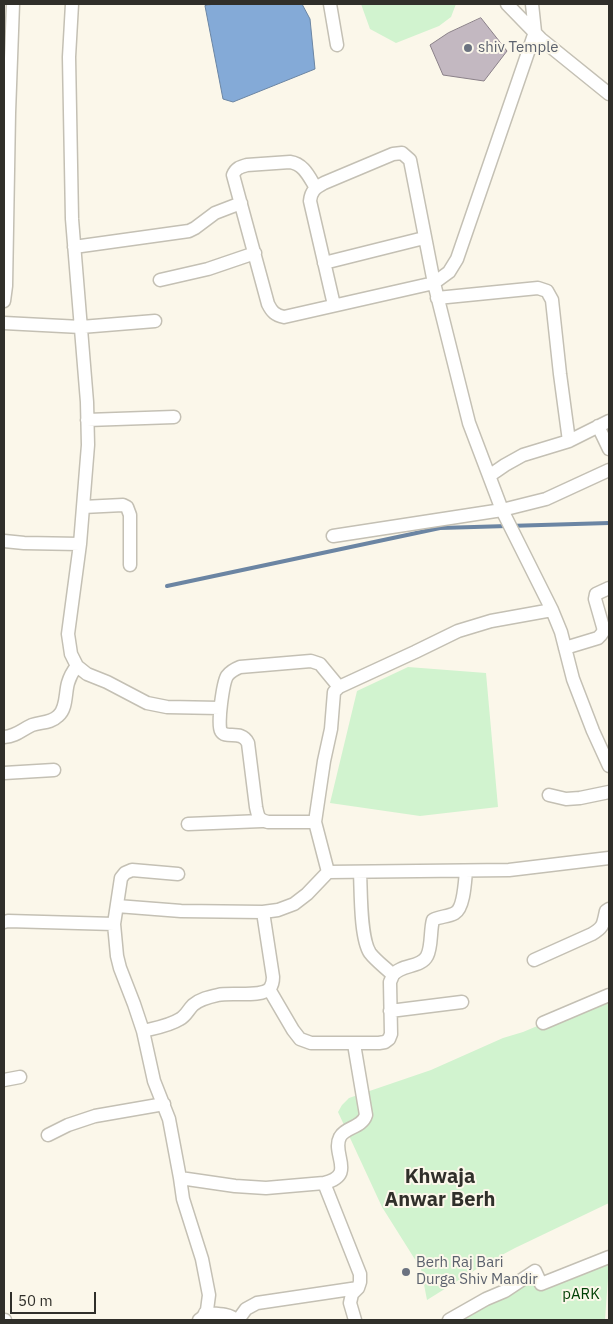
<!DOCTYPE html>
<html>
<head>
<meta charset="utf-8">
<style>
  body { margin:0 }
  #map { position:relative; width:613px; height:1324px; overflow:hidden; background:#fbf7ea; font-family:"IBM Plex Sans",sans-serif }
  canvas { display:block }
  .frame { position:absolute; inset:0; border:5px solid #302f2a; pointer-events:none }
  .scale { position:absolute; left:10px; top:1292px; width:86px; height:22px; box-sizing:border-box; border:2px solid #302f2a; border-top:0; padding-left:6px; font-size:15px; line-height:18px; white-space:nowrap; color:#302f2a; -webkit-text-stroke:4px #fbf7ea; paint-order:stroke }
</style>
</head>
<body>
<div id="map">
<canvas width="613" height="1324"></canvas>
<div class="frame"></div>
<div class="scale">50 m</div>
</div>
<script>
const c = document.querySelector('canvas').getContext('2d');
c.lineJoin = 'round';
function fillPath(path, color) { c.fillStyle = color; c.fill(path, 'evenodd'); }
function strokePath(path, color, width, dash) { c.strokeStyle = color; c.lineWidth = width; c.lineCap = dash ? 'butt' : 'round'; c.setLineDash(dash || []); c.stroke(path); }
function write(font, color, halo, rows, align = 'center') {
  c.font = font + ' "IBM Plex Sans",sans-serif'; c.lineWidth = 4; c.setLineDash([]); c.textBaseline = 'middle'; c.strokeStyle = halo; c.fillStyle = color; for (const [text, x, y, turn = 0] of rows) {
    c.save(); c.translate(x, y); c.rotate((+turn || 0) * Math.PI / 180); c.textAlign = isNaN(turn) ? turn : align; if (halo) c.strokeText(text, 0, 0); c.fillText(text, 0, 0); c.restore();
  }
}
fillPath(new Path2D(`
  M 361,4 L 456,4 L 451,17 L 439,26 L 396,43 L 370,29 Z
  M 408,667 L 486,673 L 498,807 L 420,816 L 330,803 L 357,691 Z
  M 609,996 L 609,1203 L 515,1248 L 483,1265 L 427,1300 L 421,1269 L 382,1207 L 338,1112 L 342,1105 L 349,1098 L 431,1070 L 503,1038 L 523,1032 Z
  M 609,1264 L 605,1320 L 446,1320 L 517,1283 Z`), '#d1f3cf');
const water = new Path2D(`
  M 214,4 L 302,4 L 310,19 L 315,69 L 233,102 L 223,99 L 205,6 Z`);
fillPath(water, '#84aad7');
strokePath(water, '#6b85a3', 1);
strokePath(new Path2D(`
  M 167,586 L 440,528 L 609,523`), '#6b85a3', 4);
const building = new Path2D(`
  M 481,18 L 507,51 L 484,81 L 443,75 L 430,45 L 448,33 Z`);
fillPath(building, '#c3b8c1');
strokePath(building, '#8a8088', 1);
const street = new Path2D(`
  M 72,4 L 69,57 L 72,219 L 87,402 L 88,445 L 80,544 L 68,634 L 71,654 L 77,666 L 87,674 L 107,682 L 147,703 L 167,707 L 220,708
  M 330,4 L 337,45
  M 507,4 L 541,39 L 609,94
  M 316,188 C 309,177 304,164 290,162 L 247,165 C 240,167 236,168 233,175 L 268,304 C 272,312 275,315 284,317 L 434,283 L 449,272 L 457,259 L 535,32 L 532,4
  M 74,247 L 189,231 L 195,228 L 215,213 L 241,203
  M 324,263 L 424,238
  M 160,280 L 208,269 L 255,253
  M 437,298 L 538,288 L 547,291 L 552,300 L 560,374 L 569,441
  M 4,301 L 6,286 L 9,113 L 13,4
  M 334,305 L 310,201 C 311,191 315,188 324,183 L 393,154 L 402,153 L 410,160 L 434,283 L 469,423 L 502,510 L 552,610 L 561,632 L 573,679 L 593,731 L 609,766
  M 4,323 L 81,327 L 155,321
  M 87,420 L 174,417
  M 598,426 L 609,449
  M 489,476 L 505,465 L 523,455 L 569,441 L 609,421
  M 83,507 L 123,505 L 127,507 L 130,515 L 130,565
  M 333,536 L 502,510 L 546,499 L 609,470
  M 4,541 L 24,543 L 80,544
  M 565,648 L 598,638 C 602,634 604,632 603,627 L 595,599 L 596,594 L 609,588
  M 4,737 C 17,736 21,730 32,725 C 41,722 51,723 58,716 C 67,709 65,693 68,683 C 70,676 73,671 77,666
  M 4,773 L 54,770
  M 549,795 L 566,799 L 580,798 L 609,792
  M 315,822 L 268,822 C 258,820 258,816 256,807 L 248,743 C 241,729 226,740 221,731 C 217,725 223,683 227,676 C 230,672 235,669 240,667 L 311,661 L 320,664 L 339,687
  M 188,824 L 262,821
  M 328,872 L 315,822 L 324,761 L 331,729 L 334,692 L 339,687 L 415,652 L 458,631 L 491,621 L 552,610
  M 360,872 C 361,891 360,938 370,953 C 376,961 386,968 393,975
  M 117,906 L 181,911 L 263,912 L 278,910 L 294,904 L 307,894 L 328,872 L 509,870 L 609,858
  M 4,922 L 8,921 L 114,924 L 121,878 L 125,873 L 132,870 L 178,874
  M 114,924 L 117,956 L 120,968 L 134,1004 L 143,1031 L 154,1081 L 169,1119 L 180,1178 L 183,1199 L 202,1259 L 209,1295 L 207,1310 L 203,1317 L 199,1320
  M 534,960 L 592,934 C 604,927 603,924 606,911 L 609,909
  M 269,989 L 293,1030 L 300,1039 L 311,1043 L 379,1043 L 385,1042 L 389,1039 L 391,1034 L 390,982 C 391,980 392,977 393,975 C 401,964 421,968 427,956 C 432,947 430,930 433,920 C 440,916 448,917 455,913 C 464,908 465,881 466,871
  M 390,1011 L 462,1002
  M 543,1023 L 609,995
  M 143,1031 C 155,1028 169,1026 180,1019 C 186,1016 188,1010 193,1005 C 200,999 209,997 218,995 C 231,992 262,998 270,988 C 273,984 273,981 273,977 L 263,912
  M 4,1080 L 20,1077
  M 48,1135 L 68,1125 L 95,1116 L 164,1104
  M 180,1178 L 235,1186 L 266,1188 L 324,1183 C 357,1175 331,1154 340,1137 C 345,1127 362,1128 366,1115 L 354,1044
  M 324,1183 L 360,1274 L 360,1282 L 358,1288 L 352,1294 L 350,1303 L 355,1320
  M 205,1313 C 215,1314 229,1313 236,1320
  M 4,1320 L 5,1320
  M 238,1320 L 246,1309 L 257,1303 L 358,1288
  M 449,1320 L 486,1299 L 505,1291 L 535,1271 L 541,1284 L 609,1257`);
strokePath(street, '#c4c0b4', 15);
strokePath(street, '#fff', 12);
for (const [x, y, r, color] of [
  [468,48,5,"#6b7280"],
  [406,1272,5,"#6b7280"]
]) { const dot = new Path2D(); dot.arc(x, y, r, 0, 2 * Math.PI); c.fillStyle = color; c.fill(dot); strokePath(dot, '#fbf7ea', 2); }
write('15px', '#5b616d', '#fbf7ea', [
  ["shiv Temple",478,48],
  ["Berh Raj Bari",416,1263],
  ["Durga Shiv Mandir",416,1280]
], 'left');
write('15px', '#004005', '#fbf7ea', [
  ["pARK",581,1295]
]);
write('bold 20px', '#302f2a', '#fbf7ea', [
  ["Khwaja",440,1177],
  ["Anwar Berh",440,1200]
]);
</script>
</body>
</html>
